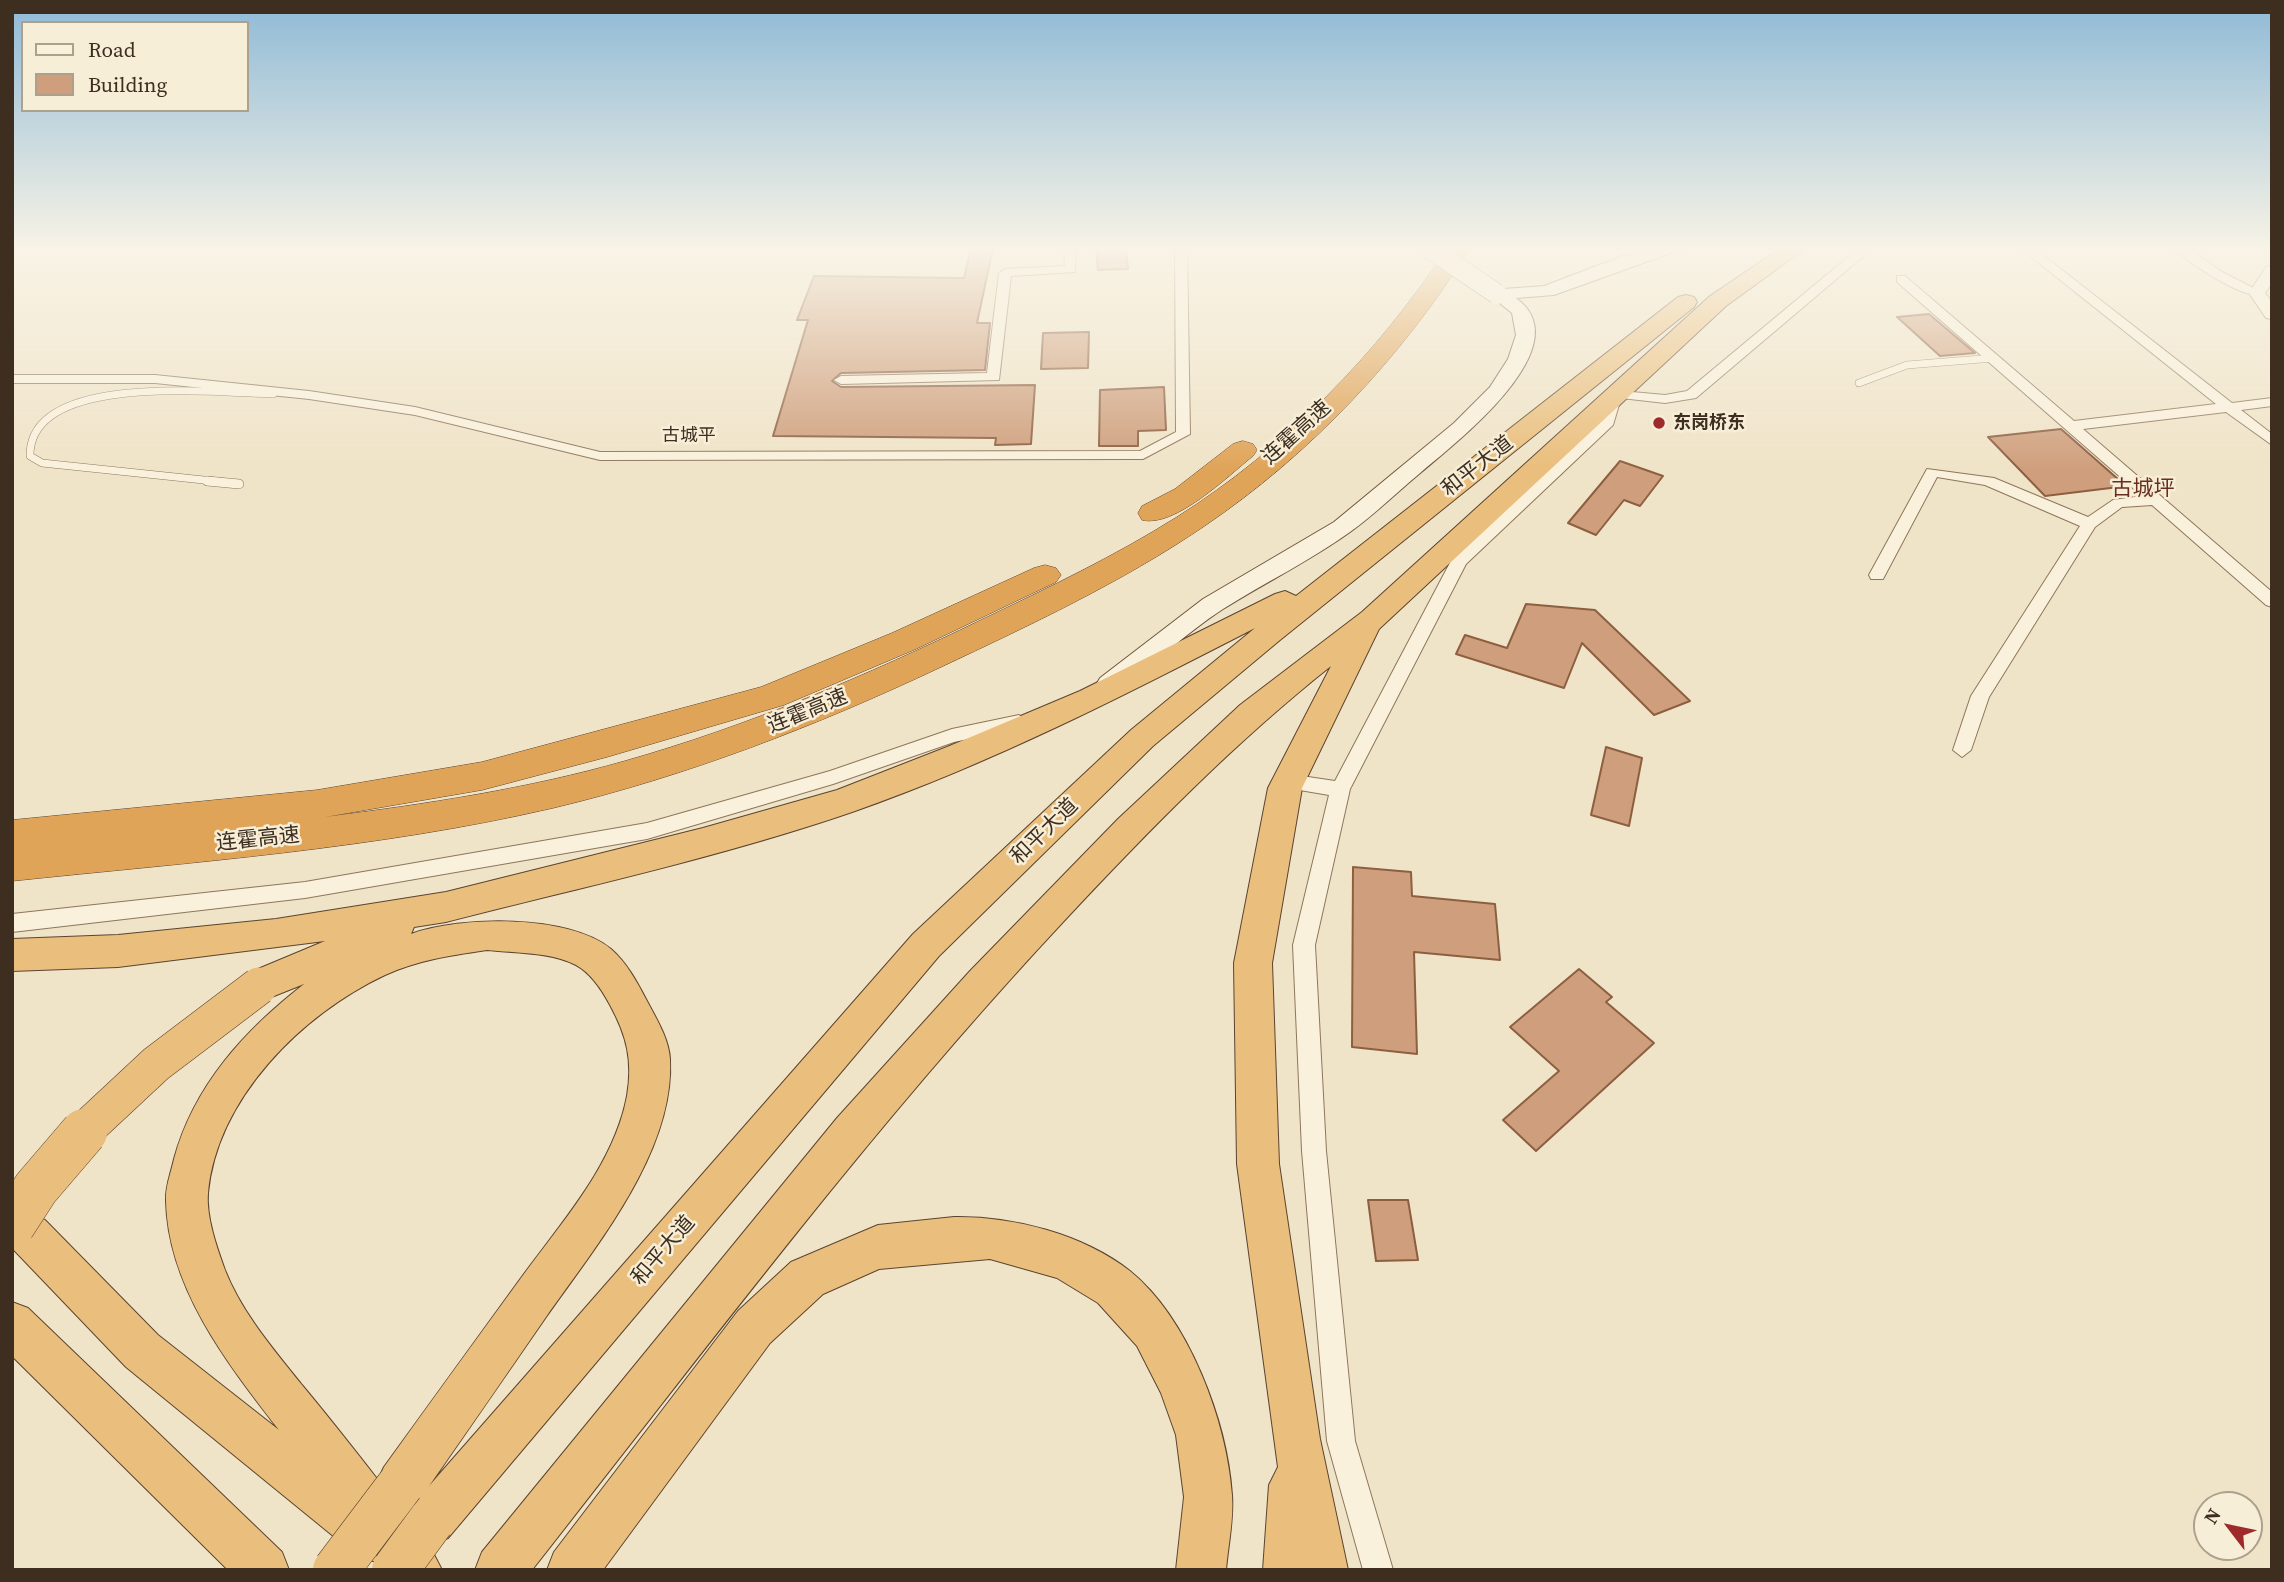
<!DOCTYPE html>
<html>
<head>
<meta charset="utf-8">
<style>
  body { margin:0 }
  #map { position:relative; width:2284px; height:1582px; overflow:hidden; background:#f0e4c8; font-family:"Source Serif 4",serif }
  canvas { display:block }
  .frame { position:absolute; inset:0; border:14px solid #3d2e20; pointer-events:none }
  .legend { position:absolute; left:21px; top:21px; width:228px; height:91px; box-sizing:border-box; background:#f7eed8; border:2px solid #ada18e; margin:0; padding:9px 12px; list-style:none; font-size:21px; color:#3d2e20 }
  .legend li { display:flex; align-items:center; gap:14px; height:35px }
  .legend b { width:35px; border:2px solid #ada18e }
  .north { position:absolute; left:2193px; top:1491px; width:70px; height:70px; box-sizing:border-box; background:#f7eed8; border:2px solid #ada18e; border-radius:50%; rotate:302deg; font-size:19px; font-weight:700; line-height:28px; text-align:center; color:#3d2e20 }
  .north::after { content:''; display:block; margin:auto; width:24px; height:32px; background:#9e2a2b; clip-path:polygon(50% 0,100% 100%,50% 72%,0 100%) }
</style>
</head>
<body>
<div id="map">
<canvas width="2284" height="1582"></canvas>
<div class="frame"></div>
<ul class="legend">
<li><b style="height:9px;background:#faf1dc"></b>Road</li>
<li><b style="height:19px;background:#cf9f7d"></b>Building</li>
</ul>
<div class="north">N</div>
</div>
<script>
const c = document.querySelector('canvas').getContext('2d');
c.lineJoin = 'round';
function fillPath(path, color) { c.fillStyle = color; c.fill(path, 'evenodd'); }
function strokePath(path, color, width, dash) { c.strokeStyle = color; c.lineWidth = width; c.lineCap = dash ? 'butt' : 'round'; c.setLineDash(dash || []); c.stroke(path); }
function write(font, color, halo, rows, align = 'center') {
  c.font = font + ' "Source Serif 4","Noto Sans SC",serif'; c.lineWidth = 5; c.setLineDash([]); c.textBaseline = 'middle'; c.strokeStyle = halo; c.fillStyle = color; for (const [text, x, y, turn = 0] of rows) {
    c.save(); c.translate(x, y); c.rotate((+turn || 0) * Math.PI / 180); c.textAlign = isNaN(turn) ? turn : align; if (halo) c.strokeText(text, 0, 0); c.fillText(text, 0, 0); c.restore();
  }
}
const building = new Path2D(`
  M 971,248 L 993,248 L 977,323 L 990,323 L 985,370 L 841,373 L 832,381 L 841,387 L 1035,385 L 1031,444 L 995,445 L 996,438 L 773,436 L 808,320 L 797,320 L 814,276 L 964,278 Z
  M 1096,248 L 1126,248 L 1128,269 L 1098,270 Z
  M 1929,314 L 1975,353 L 1940,356 L 1897,317 Z
  M 1089,332 L 1088,368 L 1041,369 L 1043,333 Z
  M 1164,387 L 1166,430 L 1138,431 L 1138,446 L 1099,446 L 1100,390 Z
  M 2061,429 L 2119,480 L 2127,486 L 2045,496 L 1988,437 Z
  M 1620,461 L 1663,476 L 1640,506 L 1624,500 L 1596,535 L 1568,523 Z
  M 1526,604 L 1595,610 L 1690,701 L 1654,715 L 1582,643 L 1564,688 L 1456,654 L 1465,635 L 1507,648 Z
  M 1606,747 L 1642,758 L 1629,826 L 1591,815 Z
  M 1353,867 L 1411,872 L 1412,896 L 1495,904 L 1500,960 L 1414,952 L 1417,1054 L 1352,1047 Z
  M 1579,969 L 1612,997 L 1606,1002 L 1654,1043 L 1536,1151 L 1503,1120 L 1559,1071 L 1510,1027 Z
  M 1368,1200 L 1408,1200 L 1418,1260 L 1376,1261 Z`);
fillPath(building, '#cf9f7d');
strokePath(building, '#8d5f41', 2);
const serviceFar1 = new Path2D(`
  M 1859,383 L 1907,365 L 1994,358
  M 223,482 L 42,463 L 30,456 C 29,371 218,393 273,394`);
const service = new Path2D(`
  M 207,481 L 239,484`);
const minor = new Path2D(`
  M 1064,248 L 1076,248 L 1075,272 L 1011,276 L 999,380 L 841,384 L 834,380 L 841,376 L 987,373 L 999,273 L 1005,269 L 1065,266 Z
  M 1175,248 L 1187,248 L 1190,434 L 1143,459 L 600,460 L 415,415 L 309,399 L 155,383 L 12,383 L 12,375 L 155,375 L 309,391 L 415,407 L 600,452 L 1140,451 L 1176,432 Z
  M 1859,248 L 1873,248 L 1696,398 L 1665,403 L 1621,398 L 1613,425 L 1466,564 L 1350,789 L 1315,945 L 1326,1151 L 1355,1441 L 1393,1570 L 1363,1570 L 1327,1441 L 1302,1151 L 1293,945 L 1329,795 L 1288,788 L 1278,781 L 1288,774 L 1335,781 L 1453,557 L 1601,421 L 1610,390 L 1665,395 L 1687,391 Z
  M 2020,248 L 2034,248 L 2232,403 L 2272,398 L 2272,406 L 2241,410 L 2272,434 L 2272,445 L 2226,412 L 2083,429 L 2272,592 L 2272,607 L 2266,605 L 2152,505 L 2122,507 L 2095,527 L 1989,697 L 1971,750 L 1962,757 L 1953,750 L 1971,696 L 2080,526 L 1985,485 L 1937,477 L 1883,579 L 1871,579 L 1869,575 L 1927,469 L 1994,478 L 2088,517 L 2113,500 L 2142,496 L 1897,282 L 1897,276 L 1905,276 L 2074,421 L 2216,404 Z
  M 2173,248 L 2188,248 L 2222,272 L 2263,293 C 2249,304 2186,261 2173,248 Z
  M 1019,715 L 1028,722 L 1025,727 L 954,742 L 833,784 L 647,839 L 305,898 L 12,932 L 12,914 L 305,882 L 647,823 L 830,771 L 952,729 Z`);
const tertiary = new Path2D(`
  M 2272,265 L 2272,283 L 2265,293 L 2272,302 L 2272,319 L 2266,318 L 2249,293 L 2266,267 Z`);
const secondary = new Path2D(`
  M 1653,248 L 1685,248 L 1554,295 L 1516,298 C 1583,346 1454,444 1419,474 C 1396,493 1374,515 1350,532 C 1310,561 1264,583 1223,609 C 1186,633 1153,664 1118,692 L 1109,694 L 1100,692 L 1096,685 L 1100,678 L 1203,599 L 1334,522 L 1454,423 L 1490,387 L 1508,359 L 1516,335 L 1512,313 L 1488,294 L 1490,290 L 1544,286 L 1623,256 Z`);
const trunk = new Path2D(`
  M 1781,248 L 1806,248 L 1726,306 L 1379,629 L 1302,788 L 1272,963 L 1279,1164 L 1320,1439 L 1348,1570 L 1263,1570 L 1269,1485 L 1278,1467 L 1237,1164 L 1234,963 L 1268,788 L 1331,666 C 1234,743 1148,831 1063,922 C 872,1126 705,1350 532,1570 L 475,1570 L 482,1552 L 837,1118 L 970,971 L 1118,819 L 1240,705 L 1362,612 L 1710,296 Z
  M 1686,295 L 1694,297 L 1697,302 L 1694,307 L 1280,640 L 1153,746 L 939,956 L 448,1538 L 429,1545 L 442,1570 L 385,1570 L 380,1563 L 359,1557 L 126,1367 L 12,1248 L 12,1201 L 45,1220 L 158,1335 L 279,1430 C 228,1364 168,1288 166,1201 C 165,1187 171,1173 174,1159 C 194,1085 245,1030 304,984 L 259,1002 L 246,998 L 240,986 L 246,974 L 325,941 L 118,967 L 12,971 L 12,939 L 118,935 L 276,919 L 446,892 L 703,828 L 837,790 L 947,747 L 1080,691 L 1275,594 L 1285,591 L 1296,596 L 1678,297 ZM 1255,628 L 1131,730 L 913,934 L 429,1486 C 468,1430 507,1374 546,1317 C 596,1246 675,1151 670,1059 C 669,1039 656,1018 647,1001 C 637,982 627,963 611,949 C 569,914 460,916 411,934 L 414,927 L 446,922 C 582,887 722,857 855,811 C 994,762 1125,695 1255,628 ZM 487,950 C 515,953 551,952 576,965 C 591,973 602,990 610,1005 C 627,1036 633,1061 627,1096 C 614,1165 561,1223 521,1278 C 475,1341 429,1404 384,1467 L 378,1480 C 353,1448 328,1416 302,1385 C 274,1350 242,1313 225,1270 C 217,1248 206,1217 208,1193 C 217,1098 302,1014 385,975 C 418,960 452,955 487,950 ZM 414,1503 L 414,1504 L 408,1518 L 400,1508 Z
  M 954,1217 C 1012,1216 1083,1234 1130,1271 C 1189,1319 1227,1422 1232,1495 C 1234,1519 1228,1546 1226,1570 L 1176,1570 L 1184,1497 L 1176,1435 L 1161,1393 L 1137,1346 L 1098,1303 L 1057,1278 L 990,1259 L 879,1269 L 823,1294 L 770,1343 L 603,1570 L 547,1570 L 554,1552 L 738,1311 L 791,1262 L 878,1225 Z
  M 12,1302 L 28,1308 L 282,1552 L 289,1570 L 228,1570 L 12,1356 Z`);
const motorway = new Path2D(`
  M 1447,248 L 1470,248 C 1402,357 1310,455 1203,527 C 1122,582 1030,625 941,667 C 816,726 687,776 553,808 C 376,849 192,862 12,881 L 12,850 L 298,820 L 12,850 L 12,820 L 317,790 L 482,762 L 761,687 L 892,633 L 1034,568 L 1045,565 L 1056,568 L 1061,575 L 1056,582 L 916,649 L 784,705 L 607,757 L 482,790 L 325,817 C 426,804 527,789 625,761 C 748,726 866,676 981,620 C 1048,588 1115,556 1177,517 C 1283,450 1378,354 1447,248 Z
  M 1243,441 L 1253,444 L 1257,450 L 1253,456 C 1228,476 1175,528 1142,520 L 1138,513 L 1142,506 L 1175,489 L 1233,444 Z`);
strokePath(serviceFar1, '#8d765c', 8);
strokePath(service, '#8d765c', 10);
strokePath(minor, '#8d765c', 2);
strokePath(tertiary, '#8d765c', 2);
strokePath(secondary, '#6f573f', 2);
strokePath(trunk, '#5b4430', 2);
strokePath(motorway, '#5b4430', 1);
strokePath(serviceFar1, '#faf1dc', 7);
strokePath(service, '#faf1dc', 9);
fillPath(minor, '#faf1dc');
fillPath(tertiary, '#faf1dc');
fillPath(secondary, '#faf1dc');
fillPath(trunk, '#eabe7c');
fillPath(motorway, '#e0a458');
const secondaryBridge = new Path2D(`
  M 1429,248 L 1497,294`);
const trunkBridgeFar1 = new Path2D(`
  M 82,1133 L 156,1064 L 259,986`);
const trunkBridge = new Path2D(`
  M 12,1225 L 36,1188 L 84,1132
  M 336,1570 L 401,1484
  M 395,1570 L 431,1521`);
strokePath(secondaryBridge, '#6f573f', 21, []);
strokePath(trunkBridgeFar1, '#5b4430', 38, []);
strokePath(trunkBridge, '#5b4430', 47, []);
strokePath(secondaryBridge, '#faf1dc', 20);
strokePath(trunkBridgeFar1, '#eabe7c', 37);
strokePath(trunkBridge, '#eabe7c', 46);
const sky = c.createLinearGradient(0, 0, 0, 470);
sky.addColorStop(0, '#8fbad6');
sky.addColorStop(0.53, '#f8f3e6');
sky.addColorStop(1, '#f8f3e600');
c.fillStyle = sky;
c.fillRect(0, 0, 2284, 470);
for (const [x, y, r, color] of [
  [1659,423,7,"#9e2a2b"]
]) { const dot = new Path2D(); dot.arc(x, y, r, 0, 2 * Math.PI); c.fillStyle = color; c.fill(dot); strokePath(dot, '#f7eed8', 2.5); }
write('bold 18px', '#3d2e20', '#f7eed8', [
  ["东岗桥东",1673,423]
], 'left');
write('18px', '#3d2e20', '#f7eed8', [
  ["古城平",689,436]
]);
write('21px', '#3d2e20', '#f7eed8', [
  ["连霍高速",1297,433,-42],
  ["和平大道",1478,467,-38],
  ["连霍高速",808,712,-22],
  ["和平大道",1045,832,-44],
  ["连霍高速",258,840,-6],
  ["和平大道",664,1251,-49]
]);
write('21px', '#6b2e1e', '#f7eed8', [
  ["古城坪",2143,490]
]);
</script>
</body>
</html>
